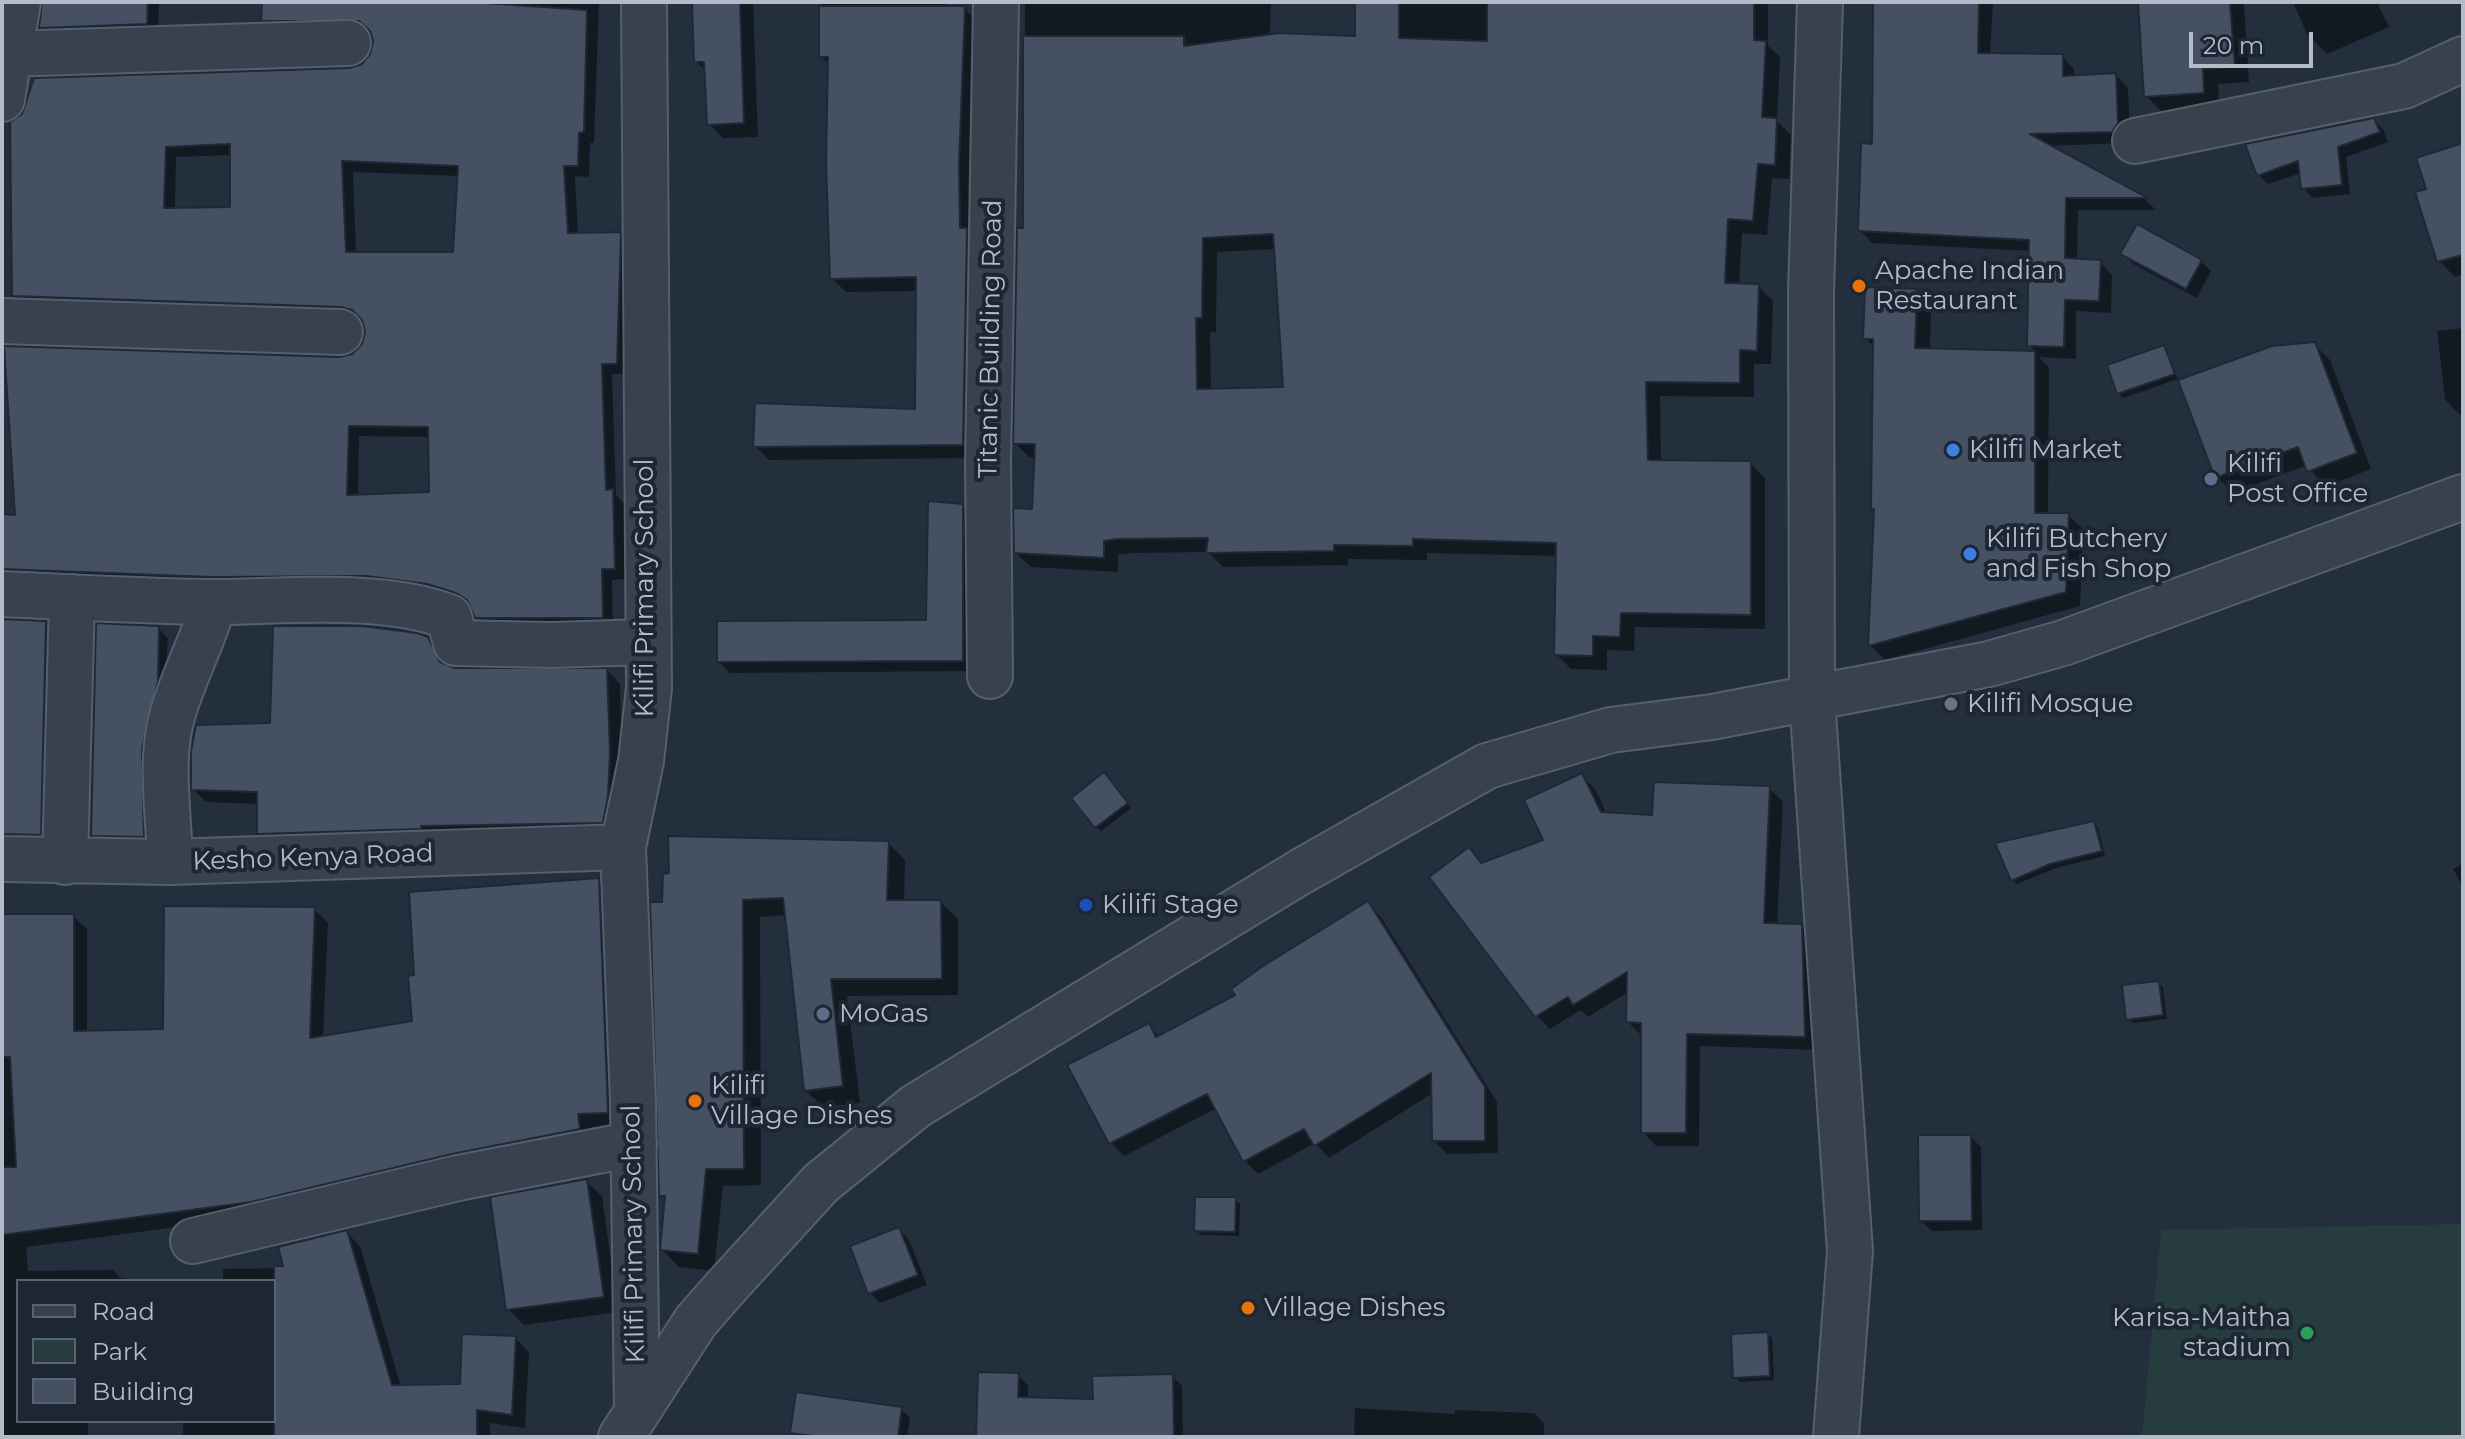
<!DOCTYPE html>
<html>
<head>
<meta charset="utf-8">
<style>
  body { margin:0 }
  #map { position:relative; width:2465px; height:1439px; overflow:hidden; background:#242f3e; font-family:Montserrat,sans-serif }
  canvas { display:block }
  .frame { position:absolute; inset:0; border:4px solid #b4bcc9; pointer-events:none }
  .legend { position:absolute; left:16px; top:1279px; width:260px; height:144px; box-sizing:border-box; background:#1d2633; border:2px solid #59626f; margin:0; padding:10px 14px; list-style:none; font-size:24px; color:#b4bcc9 }
  .legend li { display:flex; align-items:center; gap:16px; height:40px }
  .legend b { width:40px; border:2px solid #59626f }
  .scale { position:absolute; left:2189px; top:32px; width:124px; height:36px; box-sizing:border-box; border:4px solid #b4bcc9; border-top:0; padding-left:10px; font-size:24px; line-height:28px; white-space:nowrap; color:#b4bcc9; -webkit-text-stroke:6px #1d2633; paint-order:stroke }
</style>
</head>
<body>
<div id="map">
<canvas width="2465" height="1439"></canvas>
<div class="frame"></div>
<ul class="legend">
<li><b style="height:10px;background:#38414e"></b>Road</li>
<li><b style="height:22px;background:#263c3f"></b>Park</li>
<li><b style="height:22px;background:#455162"></b>Building</li>
</ul>
<div class="scale">20 m</div>
</div>
<script>
const c = document.querySelector('canvas').getContext('2d');
c.lineJoin = 'round';
function fillPath(path, color) { c.fillStyle = color; c.fill(path, 'evenodd'); }
function strokePath(path, color, width, dash) { c.strokeStyle = color; c.lineWidth = width; c.lineCap = dash ? 'butt' : 'round'; c.setLineDash(dash || []); c.stroke(path); }
function write(font, color, halo, rows, align = 'center') {
  c.font = font + ' Montserrat,sans-serif'; c.lineWidth = 8; c.setLineDash([]); c.textBaseline = 'middle'; c.strokeStyle = halo; c.fillStyle = color; for (const [text, x, y, turn = 0] of rows) {
    c.save(); c.translate(x, y); c.rotate((+turn || 0) * Math.PI / 180); c.textAlign = isNaN(turn) ? turn : align; if (halo) c.strokeText(text, 0, 0); c.fillText(text, 0, 0); c.restore();
  }
}
fillPath(new Path2D(`
  M 2463,1224 L 2463,1437 L 2142,1437 L 2161,1230 Z`), '#263c3f');
fillPath(new Path2D(`
  M 42,2 L 159,2 L 158,35 L 52,38 L 41,27 Z
  M 264,2 L 599,2 L 594,143 L 590,143 L 589,177 L 575,176 L 578,235 L 620,234 L 631,245 L 627,374 L 612,374 L 616,495 L 624,503 L 626,579 L 612,580 L 613,629 L 489,629 L 470,604 L 440,595 L 2,583 L 2,516 L 17,517 L 339,359 L 353,355 L 362,347 L 367,334 L 364,320 L 354,317 L 27,307 L 15,296 L 24,115 L 32,80 L 349,70 L 362,66 L 372,55 L 375,41 L 372,31 L 275,31 L 263,20 ZM 232,155 L 232,209 L 175,210 L 176,157 ZM 353,172 L 459,176 L 455,254 L 356,254 ZM 359,436 L 430,437 L 431,494 L 358,497 Z
  M 694,2 L 753,2 L 758,137 L 723,138 L 709,124 L 706,71 L 696,61 Z
  M 822,2 L 948,2 L 947,8 L 964,8 L 979,23 L 977,458 L 769,460 L 755,446 L 917,411 L 918,291 L 846,292 L 832,278 L 830,66 L 821,56 Z
  M 1025,2 L 1271,2 L 1270,34 L 1357,38 L 1357,2 L 1768,2 L 1768,46 L 1780,57 L 1777,121 L 1791,135 L 1789,179 L 1772,178 L 1767,235 L 1742,233 L 1739,286 L 1758,286 L 1773,301 L 1771,364 L 1754,364 L 1754,397 L 1660,396 L 1661,462 L 1750,463 L 1765,478 L 1765,629 L 1635,627 L 1634,651 L 1607,650 L 1607,670 L 1571,669 L 1556,654 L 1558,556 L 1427,553 L 1427,560 L 1348,559 L 1348,565 L 1223,567 L 1208,552 L 1133,553 L 1118,555 L 1118,572 L 1031,567 L 1016,553 L 1034,511 L 1036,458 L 1030,458 L 1015,443 L 1025,230 ZM 1276,249 L 1286,389 L 1211,391 L 1210,332 L 1216,332 L 1217,252 Z
  M 1873,2 L 1993,2 L 1990,55 L 2062,56 L 2074,69 L 2074,77 L 2116,75 L 2128,88 L 2130,136 L 2125,143 L 2047,146 L 2146,200 L 2156,210 L 2078,210 L 2077,261 L 2100,262 L 2112,275 L 2111,313 L 2076,311 L 2076,359 L 2039,357 L 2049,367 L 2048,515 L 2068,515 L 2083,529 L 2080,606 L 1885,660 L 1870,645 L 1876,511 L 1875,347 L 1865,338 L 1916,291 L 1931,306 L 1930,350 L 2037,353 L 2029,345 L 2031,251 L 1872,243 L 1860,230 L 1874,146 Z
  M 2140,2 L 2244,2 L 2249,82 L 2218,84 L 2219,108 L 2162,112 L 2146,96 Z
  M 2293,2 L 2377,2 L 2389,27 L 2327,54 L 2307,34 Z
  M 2374,120 L 2383,129 L 2388,142 L 2346,157 L 2350,194 L 2313,198 L 2303,188 L 2301,173 L 2268,184 L 2259,175 Z
  M 2463,145 L 2463,274 L 2455,277 L 2439,261 L 2428,190 Z
  M 2123,254 L 2201,261 L 2211,271 L 2197,298 L 2133,264 Z
  M 2463,328 L 2463,414 L 2460,415 L 2445,399 L 2437,331 Z
  M 2314,344 L 2330,360 L 2371,469 L 2325,487 L 2307,465 L 2233,493 L 2217,477 L 2181,381 Z
  M 2164,347 L 2178,379 L 2123,398 L 2119,393 Z
  M 963,506 L 974,517 L 973,671 L 730,673 L 719,662 L 928,622 Z
  M 2,621 L 46,623 L 57,634 L 51,845 L 2,849 Z
  M 158,628 L 168,638 L 153,846 L 103,845 L 93,835 Z
  M 427,639 L 441,653 L 448,667 L 455,670 L 607,670 L 620,684 L 622,766 L 615,835 L 272,847 L 259,833 L 259,804 L 206,802 L 193,789 L 272,725 Z
  M 1582,776 L 1595,789 L 1607,815 L 1654,817 L 1769,788 L 1783,802 L 1777,926 L 1802,926 L 1815,940 L 1818,1050 L 1700,1046 L 1699,1146 L 1656,1146 L 1643,1132 L 1641,1035 L 1628,1022 L 1628,992 L 1588,1017 L 1581,1010 L 1550,1029 L 1537,1016 L 1469,849 L 1483,864 L 1545,841 Z
  M 1108,779 L 1131,808 L 1101,831 L 1096,827 Z
  M 2094,823 L 2098,827 L 2105,856 L 2056,868 L 2017,884 L 2012,880 Z
  M 888,843 L 905,860 L 904,902 L 940,902 L 958,919 L 958,995 L 847,996 L 860,1103 L 823,1107 L 805,1090 L 787,915 L 760,917 L 761,1185 L 723,1186 L 714,1271 L 679,1267 L 662,1249 L 667,1201 L 661,1195 L 664,904 Z
  M 2463,863 L 2463,887 L 2453,869 Z
  M 598,880 L 612,894 L 621,1126 L 591,1127 L 593,1142 L 266,1215 L 26,1247 L 28,1271 L 113,1270 L 124,1281 L 18,1281 L 18,1421 L 88,1421 L 88,1437 L 2,1437 L 2,916 L 73,916 L 87,929 L 87,1032 L 165,1031 L 314,909 L 328,923 L 323,1038 L 414,1022 Z
  M 1368,904 L 1381,917 L 1497,1102 L 1498,1153 L 1447,1154 L 1434,1141 L 1433,1093 L 1329,1158 L 1315,1143 L 1258,1174 L 1245,1161 L 1217,1108 L 1124,1156 L 1111,1143 L 1148,1025 L 1160,1037 L 1238,995 Z
  M 2158,983 L 2163,987 L 2167,1019 L 2133,1023 L 2128,1019 Z
  M 1971,1137 L 1981,1147 L 1982,1230 L 1932,1231 L 1921,1221 Z
  M 586,1181 L 602,1196 L 618,1312 L 524,1325 L 508,1309 Z
  M 1235,1199 L 1240,1204 L 1239,1236 L 1201,1235 L 1196,1230 Z
  M 899,1229 L 909,1240 L 927,1285 L 880,1303 L 870,1293 Z
  M 346,1232 L 360,1246 L 401,1387 L 462,1386 L 515,1338 L 529,1352 L 525,1428 L 490,1423 L 490,1437 L 183,1437 L 183,1421 L 274,1421 L 274,1281 L 223,1281 L 223,1269 L 286,1268 Z
  M 1767,1334 L 1772,1338 L 1774,1380 L 1740,1382 L 1735,1377 Z
  M 1018,1375 L 1028,1386 L 1028,1399 L 1095,1401 L 1172,1376 L 1182,1386 L 1183,1437 L 978,1437 Z
  M 1355,1408 L 1455,1414 L 1455,1410 L 1534,1413 L 1544,1423 L 1544,1437 L 1354,1437 Z
  M 901,1409 L 910,1418 L 907,1437 L 798,1437 L 793,1432 Z`), '#0007');
const building = new Path2D(`
  M 42,2 L 148,2 L 147,24 L 39,28 Z
  M 262,2 L 469,2 L 587,10 L 584,132 L 579,133 L 578,166 L 564,166 L 568,233 L 621,232 L 617,364 L 602,364 L 606,490 L 613,489 L 615,569 L 602,569 L 603,618 L 475,618 L 467,600 L 456,593 L 427,584 L 366,576 L 211,577 L 2,569 L 2,514 L 15,515 L 4,346 L 339,357 L 352,354 L 362,344 L 365,332 L 362,320 L 352,310 L 341,307 L 12,296 L 10,122 L 22,114 L 34,78 L 349,68 L 362,64 L 370,54 L 373,41 L 370,31 L 359,21 L 261,21 ZM 230,144 L 230,207 L 164,208 L 166,147 ZM 342,161 L 458,166 L 453,252 L 346,252 ZM 349,426 L 428,427 L 429,492 L 347,495 Z
  M 692,2 L 740,2 L 744,123 L 707,125 L 704,62 L 694,62 Z
  M 1355,2 L 1399,2 L 1399,38 L 1487,41 L 1487,2 L 1754,2 L 1754,40 L 1766,41 L 1762,117 L 1777,118 L 1775,165 L 1758,164 L 1753,221 L 1728,219 L 1725,283 L 1759,284 L 1757,351 L 1740,350 L 1740,383 L 1646,382 L 1648,460 L 1751,461 L 1751,615 L 1621,613 L 1620,637 L 1593,636 L 1593,656 L 1554,655 L 1556,543 L 1413,539 L 1413,546 L 1334,545 L 1334,551 L 1206,553 L 1208,538 L 1117,539 L 1104,541 L 1104,558 L 1014,553 L 1013,508 L 1032,509 L 1035,444 L 1013,444 L 1017,228 L 1023,228 L 1023,36 L 1184,36 L 1184,46 L 1279,33 L 1355,36 ZM 1273,234 L 1283,387 L 1197,389 L 1196,318 L 1202,318 L 1203,238 Z
  M 1873,2 L 1979,2 L 1978,53 L 2063,54 L 2063,76 L 2116,73 L 2118,123 L 2112,132 L 2030,134 L 2148,198 L 2066,198 L 2065,258 L 2101,260 L 2099,301 L 2065,300 L 2064,347 L 2027,346 L 2029,240 L 1858,231 L 1861,143 L 1872,144 Z
  M 2138,2 L 2230,2 L 2235,67 L 2203,69 L 2204,93 L 2144,97 Z
  M 819,6 L 965,6 L 959,165 L 960,228 L 967,228 L 963,445 L 753,447 L 755,403 L 915,409 L 916,277 L 830,279 L 826,162 L 828,57 L 819,57 Z
  M 2374,118 L 2380,132 L 2338,147 L 2342,185 L 2301,189 L 2298,161 L 2257,176 L 2245,144 Z
  M 2463,143 L 2463,255 L 2437,262 L 2415,192 L 2426,189 L 2416,158 Z
  M 2137,224 L 2202,260 L 2186,289 L 2120,254 Z
  M 1865,287 L 1917,289 L 1915,348 L 2035,351 L 2035,513 L 2069,513 L 2066,592 L 1868,646 L 1874,509 L 1871,509 L 1873,339 L 1863,339 Z
  M 2315,342 L 2357,453 L 2307,472 L 2298,447 L 2215,478 L 2178,380 L 2272,346 Z
  M 2164,345 L 2175,374 L 2117,394 L 2107,365 Z
  M 928,501 L 963,504 L 963,661 L 717,662 L 717,621 L 926,620 Z
  M 2,619 L 46,621 L 41,835 L 2,834 Z
  M 96,623 L 159,626 L 158,681 L 142,748 L 144,837 L 91,836 Z
  M 273,626 L 362,626 L 417,633 L 428,637 L 440,662 L 455,668 L 607,668 L 610,752 L 608,796 L 603,823 L 421,826 L 421,829 L 257,834 L 257,792 L 191,790 L 191,751 L 196,725 L 270,723 Z
  M 1104,772 L 1128,803 L 1095,828 L 1071,798 Z
  M 1582,773 L 1601,812 L 1652,815 L 1654,782 L 1770,786 L 1764,923 L 1802,924 L 1805,1037 L 1687,1034 L 1686,1133 L 1641,1133 L 1641,1023 L 1626,1022 L 1627,972 L 1573,1005 L 1568,997 L 1535,1017 L 1429,877 L 1469,847 L 1481,863 L 1543,840 L 1524,800 Z
  M 2094,821 L 2102,851 L 2050,864 L 2011,881 L 1995,843 Z
  M 668,836 L 889,841 L 887,900 L 941,900 L 942,979 L 831,979 L 843,1086 L 804,1091 L 783,898 L 743,900 L 744,1169 L 706,1169 L 698,1254 L 660,1250 L 665,1196 L 659,1196 L 650,902 L 662,902 L 663,874 L 669,873 Z
  M 599,878 L 608,1113 L 578,1114 L 580,1129 L 452,1154 L 251,1202 L 2,1235 L 2,1167 L 16,1167 L 10,1057 L 2,1057 L 2,914 L 74,914 L 74,1031 L 163,1029 L 164,906 L 315,907 L 310,1038 L 412,1021 L 408,976 L 414,975 L 409,892 Z
  M 1368,901 L 1485,1087 L 1485,1141 L 1432,1141 L 1431,1073 L 1314,1146 L 1304,1129 L 1243,1162 L 1207,1094 L 1109,1144 L 1067,1065 L 1149,1023 L 1156,1037 L 1235,995 L 1231,989 L 1263,966 Z
  M 2159,981 L 2163,1015 L 2126,1020 L 2122,985 Z
  M 1918,1135 L 1971,1135 L 1972,1221 L 1919,1221 Z
  M 587,1179 L 604,1297 L 506,1310 L 490,1197 Z
  M 1195,1197 L 1236,1197 L 1235,1232 L 1194,1231 Z
  M 899,1227 L 918,1275 L 868,1294 L 850,1246 Z
  M 347,1230 L 392,1385 L 460,1384 L 462,1334 L 516,1336 L 512,1415 L 477,1410 L 477,1437 L 274,1437 L 274,1266 L 283,1266 L 278,1247 Z
  M 1768,1332 L 1770,1376 L 1733,1378 L 1731,1334 Z
  M 978,1372 L 1019,1373 L 1018,1397 L 1093,1399 L 1092,1376 L 1173,1374 L 1174,1437 L 976,1437 Z
  M 796,1392 L 902,1407 L 898,1437 L 821,1437 L 790,1433 Z`);
fillPath(building, '#455162');
strokePath(building, '#1f2835', 2);
const minor = new Path2D(`
  M 1820,2 L 1811,292 L 1812,698 L 1850,1251 L 1836,1437
  M 7,54 L 348,43
  M 2,99 L 18,2
  M 2135,141 L 2404,86 L 2463,59
  M 2,321 L 340,332
  M 2,594 C 72,597 141,601 211,602 C 282,602 383,591 449,617 L 456,643 L 551,645 L 646,642
  M 990,676 L 988,461 L 996,2
  M 2,859 L 170,862 L 623,847
  M 65,862 L 72,597
  M 170,862 C 169,815 159,758 173,713 C 184,675 203,641 214,602
  M 193,1241 L 458,1178 L 634,1144
  M 637,1412 L 633,1102 L 623,847 L 641,761 L 649,688 L 644,2
  M 621,1437 L 696,1321 L 725,1288 L 821,1183 L 916,1106 L 1300,872 L 1487,766 L 1611,730 L 1712,717 L 1989,664 L 2063,643 L 2463,497`);
strokePath(minor, '#565f6c', 48);
strokePath(minor, '#38414e', 44);
for (const [x, y, r, color] of [
  [1859,286,8,"#e8710a"],
  [1953,450,8,"#3f7fe0"],
  [2211,479,8,"#5c6f8a"],
  [1970,554,8,"#3f7fe0"],
  [1951,704,8,"#6b7280"],
  [1086,905,8,"#1a4fb4"],
  [823,1014,8,"#5c6f8a"],
  [695,1101,8,"#e8710a"],
  [1248,1308,8,"#e8710a"],
  [2307,1333,8,"#2e9e5b"]
]) { const dot = new Path2D(); dot.arc(x, y, r, 0, 2 * Math.PI); c.fillStyle = color; c.fill(dot); strokePath(dot, '#1d2633', 3); }
write('26px', '#b4bcc9', '#1d2633', [
  ["Apache Indian",1875,271],
  ["Restaurant",1875,301],
  ["Kilifi Market",1969,450],
  ["Kilifi",2227,464],
  ["Post Office",2227,494],
  ["Kilifi Butchery",1986,539],
  ["and Fish Shop",1986,569],
  ["Kilifi Mosque",1967,704],
  ["Kilifi Stage",1102,905],
  ["MoGas",839,1014],
  ["Kilifi",711,1086],
  ["Village Dishes",711,1116],
  ["Village Dishes",1264,1308],
  ["Karisa-Maitha",2291,1318,"right"],
  ["stadium",2291,1348,"right"]
], 'left');
write('26px', '#b4bcc9', '#1d2633', [
  ["Titanic Building Road",991,339,-89],
  ["Kilifi Primary School",645,588,-90],
  ["Kesho Kenya Road",313,858,-2],
  ["Kilifi Primary School",634,1234,-91]
]);
</script>
</body>
</html>
